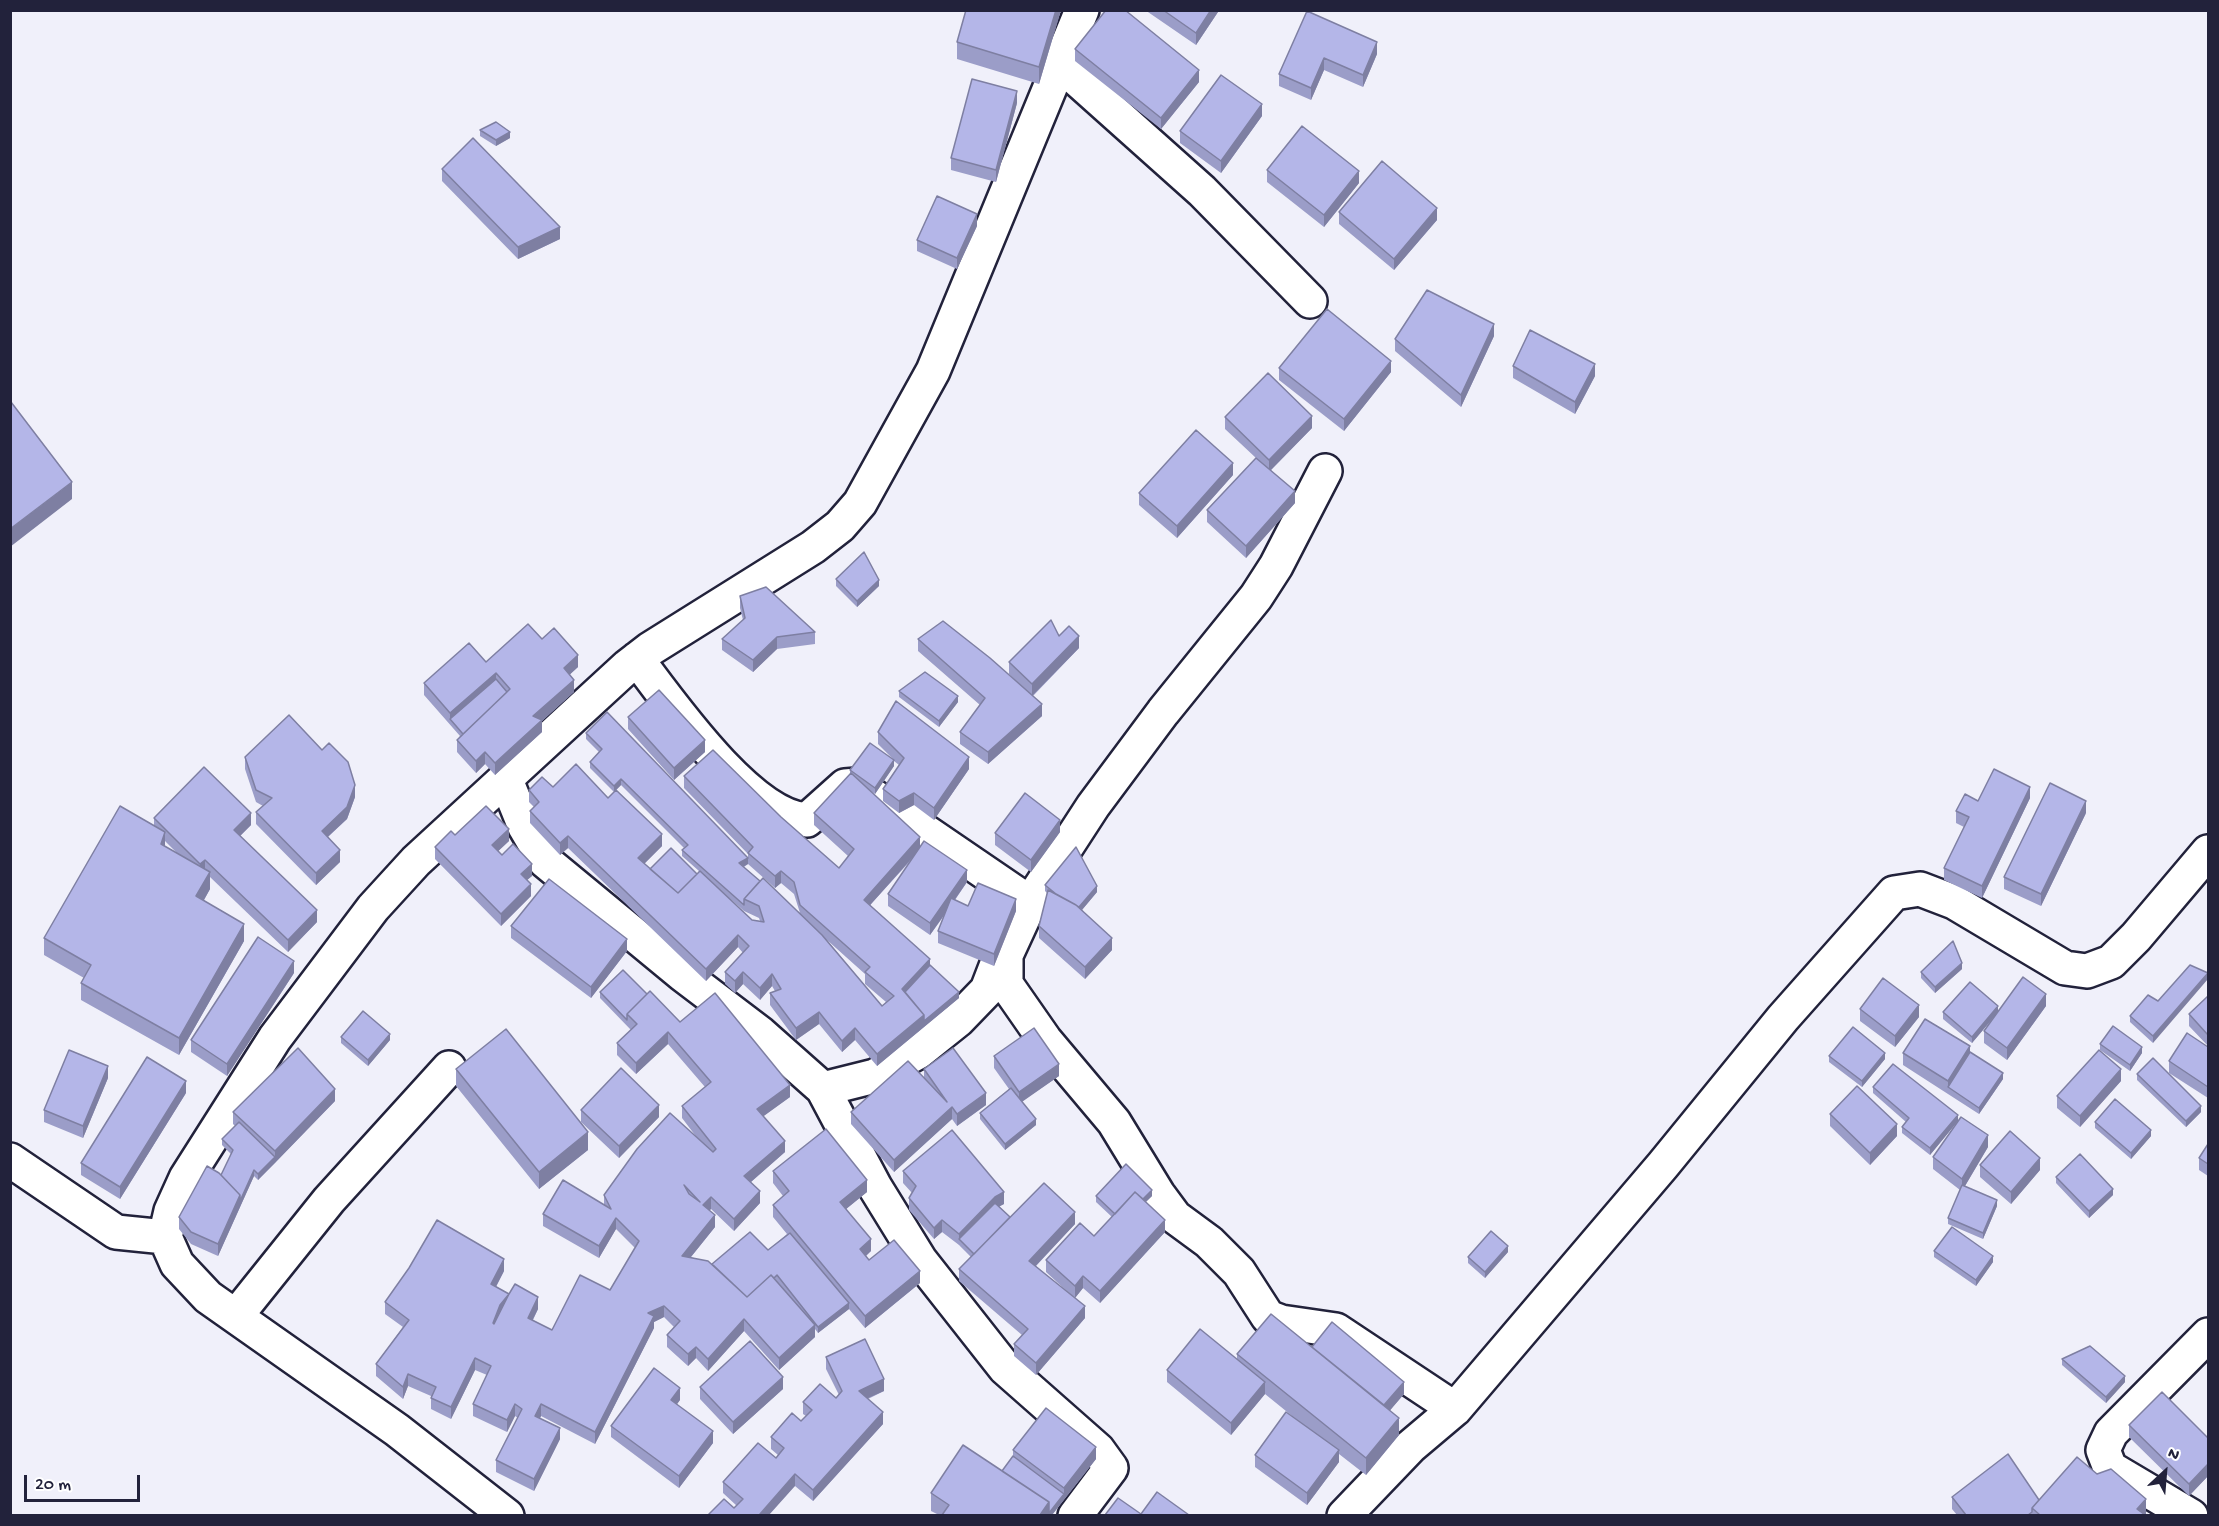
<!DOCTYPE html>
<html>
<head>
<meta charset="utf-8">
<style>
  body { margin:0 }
  #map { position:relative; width:2219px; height:1526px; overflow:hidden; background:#f0f0fa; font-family:"Gochi Hand",sans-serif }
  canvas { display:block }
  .frame { position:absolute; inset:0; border:12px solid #22223b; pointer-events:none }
  .north { position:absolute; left:2135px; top:1442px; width:60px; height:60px; -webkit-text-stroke:4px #fff; paint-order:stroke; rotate:26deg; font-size:16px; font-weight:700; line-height:24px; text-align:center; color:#22223b }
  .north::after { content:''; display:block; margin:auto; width:21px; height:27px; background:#22223b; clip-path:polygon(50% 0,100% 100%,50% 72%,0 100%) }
  .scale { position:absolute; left:24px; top:1475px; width:116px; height:27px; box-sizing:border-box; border:3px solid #22223b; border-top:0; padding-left:8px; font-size:18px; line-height:21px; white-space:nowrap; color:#22223b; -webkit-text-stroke:4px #fff; paint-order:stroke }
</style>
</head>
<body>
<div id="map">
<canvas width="2219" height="1526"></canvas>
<div class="frame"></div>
<div class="north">N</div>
<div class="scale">20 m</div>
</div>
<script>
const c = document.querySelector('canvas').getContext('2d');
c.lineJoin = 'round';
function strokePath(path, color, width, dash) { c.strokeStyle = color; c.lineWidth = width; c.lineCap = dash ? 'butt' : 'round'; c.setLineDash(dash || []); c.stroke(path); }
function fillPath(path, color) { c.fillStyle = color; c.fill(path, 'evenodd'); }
const minor = new Path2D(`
  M 1061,65 L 1202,191 L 1310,301
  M 637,659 C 671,704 749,816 807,820 L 845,786 L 857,785 L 1030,903
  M 506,780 L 525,827 L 545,861 L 682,974 L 761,1034 L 823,1089 L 875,1076 L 918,1052 L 958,1020 L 987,990 L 997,964 L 1006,955 L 1030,903 L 1093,806 L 1163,712 L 1256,597 L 1276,566 L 1325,471
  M 1006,955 L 1006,984 L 1045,1040 L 1114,1122 L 1158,1194 L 1175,1217 L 1209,1242 L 1239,1272 L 1268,1317 L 1281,1322 L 1336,1330 L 1455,1409
  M 823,1089 L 875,1187 L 920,1260 L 1005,1368 L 1098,1450 L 1111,1468 L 1075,1516
  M 10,1160 L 116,1232 L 165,1237
  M 236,1316 L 329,1200 L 449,1068
  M 507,1516 L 397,1430 L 208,1297 L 177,1264 L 165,1237 L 171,1211 L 186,1178 L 275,1038 L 373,908 L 416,861 L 628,666 L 650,649 L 813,547 L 840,526 L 860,503 L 933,371 L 1082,10
  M 1344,1516 L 1410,1447 L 1455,1409 L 1663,1165 L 1783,1018 L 1894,893 L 1920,889 L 1954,902 L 2065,968 L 2087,971 L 2111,962 L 2136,937 L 2208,852
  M 2191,1516 L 2110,1468 L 2103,1450 L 2111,1433 L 2208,1335`);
strokePath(minor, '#22223b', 38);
strokePath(minor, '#fff', 33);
fillPath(new Path2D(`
  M 966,10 L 1061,10 L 1039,84 L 957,59 L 957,42 Z
  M 1145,10 L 1218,10 L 1218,12 L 1196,45 Z
  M 1307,11 L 1377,54 L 1363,87 L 1324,70 L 1311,100 L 1279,86 L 1279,74 Z
  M 1075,49 L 1199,82 L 1161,129 L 1075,61 Z
  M 1017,103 L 996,182 L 951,170 L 951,158 Z
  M 1262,116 L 1221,173 L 1180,143 L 1180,131 Z
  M 480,130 L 510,138 L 496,146 L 480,136 Z
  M 442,169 L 560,239 L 518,259 L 442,181 Z
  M 1267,170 L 1359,183 L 1324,227 L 1267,182 Z
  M 1339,212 L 1437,220 L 1394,270 L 1339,224 Z
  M 977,226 L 957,269 L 917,251 L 917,240 Z
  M 1494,336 L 1461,407 L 1395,351 L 1395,339 Z
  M 1513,366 L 1595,376 L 1575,414 L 1513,378 Z
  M 1279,368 L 1391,372 L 1344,431 L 1279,380 Z
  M 1225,417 L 1312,428 L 1271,470 L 1295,503 L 1246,558 L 1207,522 L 1207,510 L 1256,458 L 1225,429 Z
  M 1233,475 L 1177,538 L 1139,505 L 1139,493 Z
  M 836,579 L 879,586 L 857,607 L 836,586 Z
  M 740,596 L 815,632 L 815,644 L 777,649 L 753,672 L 722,650 L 722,639 L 743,620 L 740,608 Z
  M 1059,636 L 1079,648 L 1033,696 L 1042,716 L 988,764 L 960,744 L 960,732 L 980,705 L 918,651 L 918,639 L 1017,682 L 1009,674 L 1009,662 Z
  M 542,639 L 578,667 L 570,674 L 574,692 L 542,721 L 542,732 L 495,775 L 485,764 L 476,773 L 457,752 L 457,740 L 460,736 L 424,695 L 424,683 L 486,662 Z
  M 899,691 L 958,702 L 939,727 L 899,697 Z
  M 628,717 L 705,752 L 674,780 L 628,729 Z
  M 878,732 L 969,769 L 934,820 L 914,805 L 899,813 L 883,801 L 883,789 L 899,765 L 894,761 L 894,766 L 875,794 L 869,790 L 920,847 L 967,882 L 955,900 L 968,906 L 1016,911 L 994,966 L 938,943 L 938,931 L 946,913 L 930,935 L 888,906 L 888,894 L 913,858 L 870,905 L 930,965 L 959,998 L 877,1066 L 855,1040 L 842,1052 L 819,1024 L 796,1040 L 770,1005 L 770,993 L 775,991 L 772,986 L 760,1000 L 743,984 L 735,993 L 725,984 L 725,972 L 743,953 L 738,947 L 706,981 L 568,848 L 560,855 L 530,823 L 530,811 L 534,807 L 529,802 L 529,790 L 553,787 L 608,798 L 614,792 L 590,768 L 590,762 L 599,752 L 586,739 L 586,733 L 748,858 L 748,854 L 684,788 L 684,776 L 781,817 L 839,868 L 848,856 L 814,825 L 814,813 L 850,775 L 850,770 L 893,759 L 878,744 ZM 621,785 L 684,848 L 682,850 L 682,856 L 699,871 L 697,874 L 650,869 L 644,864 L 662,846 L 616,790 ZM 748,864 L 775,888 L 781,883 L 794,894 L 800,913 L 760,881 L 744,867 ZM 728,897 L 744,911 L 759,918 L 760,921 L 752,920 ZM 827,940 L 865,974 L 865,984 L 886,1002 L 882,1006 Z
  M 245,757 L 355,797 L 347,819 L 328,837 L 340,862 L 316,885 L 256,824 L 256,812 L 263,806 L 256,802 L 245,769 Z
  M 2030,798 L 1982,898 L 1944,880 L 1944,868 L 1964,827 L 1956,823 L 1956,811 L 1978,801 Z
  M 2086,813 L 2041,906 L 2004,889 L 2004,877 Z
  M 154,818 L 251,825 L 240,836 L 317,922 L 288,952 L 210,877 L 210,889 L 204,900 L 244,941 L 179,1055 L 81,1000 L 81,983 L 84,978 L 44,955 L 44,938 L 154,826 ZM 165,841 L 177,853 L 165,846 Z
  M 1060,832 L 1031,872 L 995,845 L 995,833 Z
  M 455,835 L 509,841 L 498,851 L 502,855 L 532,876 L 527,880 L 531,896 L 501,926 L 435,859 L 435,847 Z
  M 1045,885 L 1097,892 L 1082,910 L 1112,950 L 1085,979 L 1039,938 L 1039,926 L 1047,893 L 1045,891 Z
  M 511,926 L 627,951 L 591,998 L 511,938 Z
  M 1962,969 L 1935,993 L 1921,978 L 1921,972 Z
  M 294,973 L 227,1076 L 191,1052 L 191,1040 Z
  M 600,992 L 647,994 L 680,1022 L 790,1097 L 763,1116 L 785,1152 L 751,1182 L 760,1203 L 734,1231 L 711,1209 L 709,1210 L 715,1227 L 691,1257 L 712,1264 L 768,1250 L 787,1234 L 773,1217 L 773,1205 L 783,1196 L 773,1183 L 773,1171 L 867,1192 L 846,1209 L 871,1251 L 866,1256 L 869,1260 L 920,1283 L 865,1328 L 849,1309 L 818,1333 L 815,1329 L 815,1337 L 779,1370 L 744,1331 L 708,1371 L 696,1358 L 688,1366 L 667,1347 L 667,1335 L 674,1327 L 664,1317 L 654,1322 L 654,1328 L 595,1444 L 541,1416 L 540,1418 L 560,1439 L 534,1491 L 496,1472 L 496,1460 L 518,1418 L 515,1416 L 507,1432 L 473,1416 L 473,1404 L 487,1375 L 475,1370 L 451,1419 L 431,1409 L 431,1396 L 408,1386 L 403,1399 L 376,1376 L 376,1364 L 403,1327 L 385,1314 L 385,1302 L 504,1271 L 496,1287 L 538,1309 L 533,1320 L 552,1330 L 610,1290 L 635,1248 L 616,1229 L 599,1258 L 543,1226 L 543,1214 L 604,1205 L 604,1195 L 698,1139 L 682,1118 L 682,1106 L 705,1087 L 668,1044 L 636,1074 L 617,1055 L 617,1043 L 631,1030 L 600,998 Z
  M 2208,996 L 2208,1098 L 2169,1073 L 2169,1061 L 2208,1046 L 2189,1026 L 2189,1014 Z
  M 2158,1001 L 2153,1043 L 2130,1022 L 2130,1016 Z
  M 2046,1006 L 2007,1060 L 1984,1043 L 1984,1031 L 1989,1023 L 1972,1043 L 1943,1019 L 1943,1012 L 1998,1010 Z
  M 1860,1009 L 1919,1017 L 1895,1047 L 1860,1021 Z
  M 341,1037 L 390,1040 L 368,1066 L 341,1043 Z
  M 2100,1044 L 2142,1053 L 2130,1071 L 2100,1050 Z
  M 1970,1052 L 2003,1079 L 1979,1114 L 1903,1065 L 1903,1053 Z
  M 994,1056 L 1059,1076 L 1022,1101 L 1036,1125 L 1005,1150 L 980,1119 L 980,1113 L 1009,1089 L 994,1068 Z
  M 1829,1056 L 1885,1059 L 1862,1087 L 1829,1062 Z
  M 456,1069 L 588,1150 L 539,1189 L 456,1086 Z
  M 924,1069 L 986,1105 L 957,1126 L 952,1119 L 894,1172 L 851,1124 L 851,1112 L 924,1077 Z
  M 2137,1074 L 2201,1112 L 2186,1127 L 2137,1080 Z
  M 108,1078 L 83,1138 L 44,1122 L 44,1110 Z
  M 2121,1081 L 2080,1127 L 2057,1108 L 2057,1096 Z
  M 1873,1087 L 1958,1121 L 1930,1155 L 1902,1133 L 1902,1127 L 1906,1122 L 1873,1093 Z
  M 186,1093 L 120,1199 L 81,1175 L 81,1163 Z
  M 335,1101 L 258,1180 L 254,1176 L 218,1256 L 191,1244 L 179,1229 L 179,1217 L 221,1175 L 231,1154 L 222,1145 L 222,1139 L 235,1126 L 233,1124 L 233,1112 Z
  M 581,1110 L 659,1117 L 619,1158 L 581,1122 Z
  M 1830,1114 L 1897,1136 L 1870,1165 L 1830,1126 Z
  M 2095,1122 L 2151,1136 L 2131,1159 L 2095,1128 Z
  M 2208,1144 L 2208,1176 L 2199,1170 L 2199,1158 Z
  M 1988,1147 L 1965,1186 L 1997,1206 L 1983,1239 L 1948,1224 L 1948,1218 L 1960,1190 L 1933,1169 L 1933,1157 Z
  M 1980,1165 L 2040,1170 L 2011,1204 L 1980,1177 Z
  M 903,1171 L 1004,1204 L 999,1206 L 1010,1217 L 1075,1224 L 1036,1266 L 1071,1295 L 1046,1272 L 1046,1260 L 1094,1236 L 1112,1217 L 1096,1202 L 1096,1196 L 1152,1196 L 1146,1202 L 1165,1232 L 1100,1303 L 1083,1288 L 1075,1298 L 1085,1318 L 1036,1375 L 1014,1356 L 1014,1344 L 1022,1335 L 959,1281 L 959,1269 L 971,1257 L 959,1245 L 942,1232 L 934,1239 L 909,1210 L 909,1198 L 912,1193 L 903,1183 Z
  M 2056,1177 L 2113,1195 L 2089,1218 L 2056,1183 Z
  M 2208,1200 L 2208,1215 L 2207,1214 L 2207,1202 Z
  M 1934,1251 L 1993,1262 L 1976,1286 L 1934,1257 Z
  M 1508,1252 L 1485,1278 L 1468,1263 L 1468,1257 Z
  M 1312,1347 L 1404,1394 L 1390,1410 L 1399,1435 L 1366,1475 L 1339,1454 L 1339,1462 L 1307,1505 L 1255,1467 L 1255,1455 L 1302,1424 L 1265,1394 L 1231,1435 L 1167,1382 L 1167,1370 L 1237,1359 L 1237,1354 Z
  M 826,1357 L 884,1391 L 868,1399 L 883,1424 L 813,1501 L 795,1486 L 737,1506 L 723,1493 L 723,1482 L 776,1458 L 778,1455 L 771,1449 L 771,1437 L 801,1421 L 806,1416 L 803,1414 L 803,1402 L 836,1398 L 839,1395 L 826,1369 Z
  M 2062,1359 L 2125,1382 L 2106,1403 L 2062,1365 Z
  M 700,1387 L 783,1389 L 733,1434 L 700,1399 Z
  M 680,1400 L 677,1404 L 713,1443 L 679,1488 L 611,1437 L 611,1426 Z
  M 2129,1425 L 2208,1438 L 2208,1476 L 2189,1496 L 2129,1437 Z
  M 1013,1450 L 1096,1459 L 1052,1515 L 939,1515 L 931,1511 L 931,1493 L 1002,1471 L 1013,1456 Z
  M 1952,1497 L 2039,1500 L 2146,1515 L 1957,1515 L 1952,1509 Z`), '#9b9dc8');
fillPath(new Path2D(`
  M 1056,10 L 1061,10 L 1039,84 L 1039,67 Z
  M 1211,10 L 1218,10 L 1218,12 L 1196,45 L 1196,33 Z
  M 1377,42 L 1377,54 L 1363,87 L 1363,75 Z
  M 1324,58 L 1324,70 L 1311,100 L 1311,88 Z
  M 1199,70 L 1199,82 L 1161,129 L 1161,118 Z
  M 1017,91 L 1017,103 L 996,182 L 996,170 Z
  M 1262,104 L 1262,116 L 1221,173 L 1221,161 Z
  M 510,132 L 510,138 L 496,146 L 496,140 Z
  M 1359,171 L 1359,183 L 1324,227 L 1324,215 Z
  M 1437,208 L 1437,220 L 1394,270 L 1394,259 Z
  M 977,214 L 977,226 L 957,269 L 957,258 Z
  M 560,227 L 560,239 L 518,259 L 518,247 Z
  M 1494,324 L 1494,336 L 1461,407 L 1461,395 Z
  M 1391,361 L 1391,372 L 1344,431 L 1344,419 Z
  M 1595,364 L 1595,376 L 1575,414 L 1575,402 Z
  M 1312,416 L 1312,428 L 1269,472 L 1269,460 Z
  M 1233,463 L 1233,475 L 1177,538 L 1177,526 Z
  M 72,482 L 72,499 L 10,547 L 10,529 Z
  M 1295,491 L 1295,503 L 1246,558 L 1246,546 Z
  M 879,580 L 879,586 L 857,607 L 857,601 Z
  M 1079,636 L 1079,648 L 1032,696 L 1032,684 Z
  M 777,637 L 777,649 L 753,672 L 753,660 Z
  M 578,655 L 578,667 L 564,680 L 564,668 Z
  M 496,673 L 496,685 L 450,719 L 450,713 Z
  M 574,680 L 574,692 L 542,721 L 542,732 L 495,775 L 495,763 L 533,716 Z
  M 958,696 L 958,702 L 939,727 L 939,721 Z
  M 1042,704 L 1042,716 L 988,764 L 988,752 Z
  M 705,740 L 705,752 L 674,780 L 674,768 Z
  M 485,752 L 485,764 L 476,773 L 476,761 Z
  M 969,757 L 969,769 L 934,820 L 934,808 Z
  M 894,760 L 894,766 L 875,794 L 875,788 Z
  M 621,779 L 621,785 L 614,792 L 614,786 Z
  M 355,785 L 355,797 L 347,819 L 322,842 L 322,831 Z
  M 2030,787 L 2030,798 L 1982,898 L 1982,886 Z
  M 914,793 L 914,805 L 899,813 L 899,801 Z
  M 2086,801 L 2086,813 L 2041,906 L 2041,894 Z
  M 251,813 L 251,825 L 234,842 L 234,830 Z
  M 1060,820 L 1060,832 L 1031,872 L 1031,860 Z
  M 509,829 L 509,841 L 492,857 L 492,845 Z
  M 165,832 L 165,850 L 161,844 Z
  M 662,834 L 662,846 L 638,870 L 638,858 Z
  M 568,836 L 568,848 L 560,855 L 560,843 Z
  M 920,837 L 920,849 L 864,912 L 864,900 Z
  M 340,850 L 340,862 L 316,885 L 316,873 Z
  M 748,858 L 748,864 L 739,869 L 739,863 Z
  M 205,860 L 205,872 L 200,876 L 200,864 Z
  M 532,864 L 532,876 L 521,885 L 521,874 Z
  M 967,870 L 967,882 L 930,935 L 930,923 Z
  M 781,871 L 781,883 L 775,888 L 775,876 Z
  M 210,872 L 210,889 L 196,914 L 196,896 Z
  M 531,884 L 531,896 L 501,926 L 501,914 Z
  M 1097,886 L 1097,892 L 1076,917 L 1076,910 Z
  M 1016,899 L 1016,911 L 994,966 L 994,954 Z
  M 317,910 L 317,922 L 288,952 L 288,940 Z
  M 244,924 L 244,941 L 179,1055 L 179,1038 Z
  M 738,935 L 738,947 L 706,981 L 706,969 Z
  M 1112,938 L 1112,950 L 1085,979 L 1085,967 Z
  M 627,939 L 627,951 L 591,998 L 591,987 Z
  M 930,959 L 930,971 L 902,995 L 902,989 Z
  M 294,961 L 294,973 L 227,1076 L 227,1064 Z
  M 1962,963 L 1962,969 L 1935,993 L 1935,987 Z
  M 743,972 L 743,984 L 735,993 L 735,981 Z
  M 2208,973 L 2208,979 L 2153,1043 L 2153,1036 Z
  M 772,974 L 772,986 L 760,1000 L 760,988 Z
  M 959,992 L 959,998 L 877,1066 L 877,1054 L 924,1015 Z
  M 2046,994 L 2046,1006 L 2007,1060 L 2007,1048 Z
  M 1919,1005 L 1919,1017 L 1895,1047 L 1895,1036 Z
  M 1998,1006 L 1998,1012 L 1972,1043 L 1972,1037 Z
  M 819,1012 L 819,1024 L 796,1040 L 796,1028 Z
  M 855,1028 L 855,1040 L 842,1052 L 842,1041 Z
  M 668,1032 L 668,1044 L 636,1074 L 636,1063 Z
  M 390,1034 L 390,1040 L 368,1066 L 368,1060 Z
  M 1970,1046 L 1970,1058 L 1948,1087 L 1948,1081 Z
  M 2142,1047 L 2142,1053 L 2130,1071 L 2130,1065 Z
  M 1885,1053 L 1885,1059 L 1862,1087 L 1862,1081 Z
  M 1059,1064 L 1059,1076 L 1019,1104 L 1019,1092 Z
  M 108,1066 L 108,1078 L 83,1138 L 83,1126 Z
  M 2121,1069 L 2121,1081 L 2080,1127 L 2080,1116 Z
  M 2003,1073 L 2003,1079 L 1979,1114 L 1979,1108 Z
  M 186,1081 L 186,1093 L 120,1199 L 120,1187 Z
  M 790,1085 L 790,1097 L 757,1121 L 757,1109 Z
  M 335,1089 L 335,1101 L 275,1163 L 275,1151 Z
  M 986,1093 L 986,1105 L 957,1126 L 957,1114 Z
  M 659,1105 L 659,1117 L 619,1158 L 619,1146 Z
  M 2201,1106 L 2201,1112 L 2186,1127 L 2186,1121 Z
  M 952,1107 L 952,1119 L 894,1172 L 894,1160 Z
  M 1958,1115 L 1958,1121 L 1930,1155 L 1930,1148 Z
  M 1036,1119 L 1036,1125 L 1005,1150 L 1005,1144 Z
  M 1897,1124 L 1897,1136 L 1870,1165 L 1870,1153 Z
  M 2151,1130 L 2151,1136 L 2131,1159 L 2131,1153 Z
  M 588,1132 L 588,1150 L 539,1189 L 539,1172 Z
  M 1988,1135 L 1988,1147 L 1962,1191 L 1962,1179 Z
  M 785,1141 L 785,1152 L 744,1188 L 744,1176 Z
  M 275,1157 L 275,1163 L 258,1180 L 258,1174 Z
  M 2040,1158 L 2040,1170 L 2011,1204 L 2011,1192 Z
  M 254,1170 L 254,1176 L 218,1256 L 218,1244 L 240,1195 Z
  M 867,1180 L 867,1192 L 840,1214 L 840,1202 Z
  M 2113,1189 L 2113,1195 L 2089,1218 L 2089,1211 Z
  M 1152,1190 L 1152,1196 L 1139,1208 L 1139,1202 Z
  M 760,1191 L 760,1203 L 734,1231 L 734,1219 Z
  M 1004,1192 L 1004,1204 L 995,1209 L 959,1239 L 959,1245 L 959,1234 L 995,1197 Z
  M 711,1197 L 711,1209 L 703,1217 L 703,1205 Z
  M 1997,1200 L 1997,1206 L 1983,1239 L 1983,1233 Z
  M 1075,1212 L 1075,1224 L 1029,1273 L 1029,1261 Z
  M 715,1215 L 715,1227 L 682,1268 L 682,1256 Z
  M 616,1218 L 616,1229 L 599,1258 L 599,1246 Z
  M 942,1220 L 942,1232 L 934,1239 L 934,1228 Z
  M 1165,1220 L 1165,1232 L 1100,1303 L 1100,1291 Z
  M 871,1239 L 871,1251 L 860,1261 L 860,1249 Z
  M 1508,1246 L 1508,1252 L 1485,1278 L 1485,1272 Z
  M 1993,1256 L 1993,1262 L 1976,1286 L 1976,1280 Z
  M 504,1259 L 504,1271 L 491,1296 L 491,1284 Z
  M 920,1271 L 920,1283 L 865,1328 L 865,1316 Z
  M 1083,1276 L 1083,1288 L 1075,1298 L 1075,1286 Z
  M 509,1294 L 493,1335 L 493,1323 L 500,1305 Z
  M 538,1297 L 538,1309 L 528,1329 L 528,1318 Z
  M 849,1303 L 849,1309 L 818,1333 L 818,1327 Z
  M 664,1306 L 664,1317 L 654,1322 L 654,1328 L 595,1444 L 595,1432 L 648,1313 Z
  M 1085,1306 L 1085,1318 L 1036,1375 L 1036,1363 Z
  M 744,1319 L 744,1331 L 708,1371 L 708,1359 Z
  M 815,1325 L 815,1337 L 779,1370 L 779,1358 Z
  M 696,1347 L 696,1358 L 688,1366 L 688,1354 Z
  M 475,1358 L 475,1370 L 451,1419 L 451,1407 Z
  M 408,1374 L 408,1386 L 403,1399 L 403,1387 Z
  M 2125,1376 L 2125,1382 L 2106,1403 L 2106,1397 Z
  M 783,1377 L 783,1389 L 733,1434 L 733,1422 Z
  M 884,1379 L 884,1391 L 859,1402 L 859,1391 Z
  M 1265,1382 L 1265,1394 L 1231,1435 L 1231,1423 Z
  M 1404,1382 L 1404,1394 L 1381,1421 L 1381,1409 Z
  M 680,1388 L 680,1400 L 671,1412 L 671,1400 Z
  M 515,1404 L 515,1416 L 507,1432 L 507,1420 Z
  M 541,1404 L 541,1416 L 535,1428 L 535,1416 Z
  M 883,1412 L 883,1424 L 813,1501 L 813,1490 Z
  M 1399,1418 L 1399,1435 L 1366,1475 L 1366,1458 Z
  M 560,1428 L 560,1439 L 534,1491 L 534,1479 Z
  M 713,1431 L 713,1443 L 679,1488 L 679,1476 Z
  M 1096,1447 L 1096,1459 L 1052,1515 L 1040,1515 L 1049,1502 L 1064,1494 L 1064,1488 Z
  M 1339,1450 L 1339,1462 L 1307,1505 L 1307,1493 Z
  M 2208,1464 L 2208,1476 L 2189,1496 L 2189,1484 Z
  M 795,1474 L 795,1486 L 769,1515 L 760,1515 L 760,1514 Z
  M 2146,1499 L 2146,1515 L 2137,1515 L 2137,1509 Z`), '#7e7fa2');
const building = new Path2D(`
  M 966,10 L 1056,10 L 1039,67 L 957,42 Z
  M 1106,10 L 1125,10 L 1199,70 L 1161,118 L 1075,49 Z
  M 1163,10 L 1211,10 L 1196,33 Z
  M 1307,11 L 1377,42 L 1363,75 L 1324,58 L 1311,88 L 1279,74 Z
  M 1221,75 L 1262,104 L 1221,161 L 1180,131 Z
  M 972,79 L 1017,91 L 996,170 L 951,158 Z
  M 496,122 L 510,132 L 496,140 L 480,130 Z
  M 1302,126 L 1359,171 L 1324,215 L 1267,170 Z
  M 473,138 L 560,227 L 518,247 L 442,169 Z
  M 1382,161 L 1437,208 L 1394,259 L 1339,212 Z
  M 937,196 L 977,214 L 957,258 L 917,240 Z
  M 1427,290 L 1494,324 L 1461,395 L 1395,339 Z
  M 1327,309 L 1391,361 L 1344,419 L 1279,368 Z
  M 1530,330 L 1595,364 L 1575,402 L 1513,366 Z
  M 1268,373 L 1312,416 L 1269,460 L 1225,417 Z
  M 10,402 L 11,402 L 72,482 L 10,529 Z
  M 1196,430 L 1233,463 L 1177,526 L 1139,493 Z
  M 1256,458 L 1295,491 L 1246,546 L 1207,510 Z
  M 864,552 L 879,580 L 857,601 L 836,579 Z
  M 766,587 L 815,632 L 777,637 L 753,660 L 722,639 L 745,618 L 740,596 Z
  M 1051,620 L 1059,636 L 1069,626 L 1079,636 L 1032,684 L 1009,662 Z
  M 943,621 L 990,658 L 1042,704 L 988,752 L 960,732 L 985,698 L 918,639 Z
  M 528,624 L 542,639 L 554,628 L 578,655 L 564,668 L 574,680 L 533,716 L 542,720 L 495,763 L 485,752 L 476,761 L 457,740 L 510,689 L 496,673 L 450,713 L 424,683 L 469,643 L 486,662 Z
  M 925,672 L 958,696 L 939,721 L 899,691 Z
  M 496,679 L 507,692 L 463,734 L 450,719 Z
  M 659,690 L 705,740 L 674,768 L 628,717 Z
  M 896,701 L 969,757 L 934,808 L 914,793 L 899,801 L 883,789 L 904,758 L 878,732 Z
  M 607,712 L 748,858 L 739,863 L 760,881 L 744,899 L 744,905 L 682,850 L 688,845 L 621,779 L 614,786 L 590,762 L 602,749 L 586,733 Z
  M 289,715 L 322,750 L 329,743 L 348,762 L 355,785 L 347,807 L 322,831 L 340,850 L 316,873 L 256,812 L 272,798 L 256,790 L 245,757 Z
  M 870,743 L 894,760 L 875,788 L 850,770 Z
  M 713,750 L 781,817 L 839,868 L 854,849 L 814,813 L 851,773 L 920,837 L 864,900 L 930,959 L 902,989 L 924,1015 L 877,1054 L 855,1028 L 842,1041 L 819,1012 L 796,1028 L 770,993 L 781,989 L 772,974 L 760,988 L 743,972 L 735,981 L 725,972 L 749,946 L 738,935 L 706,969 L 568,836 L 560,843 L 530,811 L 539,802 L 529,790 L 542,777 L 553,787 L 576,764 L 608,798 L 616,790 L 662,834 L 638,858 L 678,893 L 700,871 L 752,920 L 764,922 L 759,906 L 744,899 L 763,878 L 822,935 L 882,1006 L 894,996 L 865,972 L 870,967 L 800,905 L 794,882 L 781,871 L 775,876 L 748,853 L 753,847 L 684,776 Z
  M 204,767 L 251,813 L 234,830 L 317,910 L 288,940 L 205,860 L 200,864 L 154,818 Z
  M 1994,769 L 2030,787 L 1982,886 L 1944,868 L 1969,817 L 1956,811 L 1965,794 L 1978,801 Z
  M 2050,783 L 2086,801 L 2041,894 L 2004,877 Z
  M 1025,793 L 1060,820 L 1031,860 L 995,833 Z
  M 120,806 L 165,832 L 161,844 L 210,872 L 196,896 L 244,924 L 179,1038 L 81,983 L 91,965 L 44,938 Z
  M 486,806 L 509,829 L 492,845 L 502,855 L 513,844 L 532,864 L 521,874 L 531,884 L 501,914 L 435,847 L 451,831 L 455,835 Z
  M 924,841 L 967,870 L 930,923 L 888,894 Z
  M 1076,847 L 1097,886 L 1079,907 L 1076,905 L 1056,894 L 1045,885 Z
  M 671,848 L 697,874 L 678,893 L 650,869 Z
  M 549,879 L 627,939 L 591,987 L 511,926 Z
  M 978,883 L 1016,899 L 994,954 L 938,931 L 951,898 L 968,906 Z
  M 1048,890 L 1076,905 L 1112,938 L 1085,967 L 1039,926 Z
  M 258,937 L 294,961 L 227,1064 L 191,1040 Z
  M 1953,941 L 1962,963 L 1935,987 L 1921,972 Z
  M 930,965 L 959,992 L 924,1021 L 924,1015 L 905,992 Z
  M 2190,965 L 2208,973 L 2153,1036 L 2130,1016 L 2148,995 L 2158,1001 Z
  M 623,970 L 647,994 L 627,1014 L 627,1020 L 600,992 Z
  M 2023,977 L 2046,994 L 2007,1048 L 1984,1031 Z
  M 1883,978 L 1919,1005 L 1895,1036 L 1860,1009 Z
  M 1970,982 L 1998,1006 L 1972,1037 L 1943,1012 Z
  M 650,991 L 680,1022 L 715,993 L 790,1085 L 757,1109 L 785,1141 L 744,1176 L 760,1191 L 734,1219 L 711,1197 L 703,1205 L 715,1215 L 682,1256 L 708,1261 L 747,1297 L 771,1275 L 815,1325 L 779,1358 L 744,1319 L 708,1359 L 696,1347 L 688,1354 L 667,1335 L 680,1321 L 664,1306 L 648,1313 L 654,1316 L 595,1432 L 541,1404 L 535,1416 L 560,1428 L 534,1479 L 496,1460 L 522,1409 L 515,1404 L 507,1420 L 473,1404 L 491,1366 L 475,1358 L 451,1407 L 431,1398 L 436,1387 L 408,1374 L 403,1387 L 376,1364 L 409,1320 L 385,1302 L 409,1268 L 437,1220 L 504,1259 L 491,1284 L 509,1294 L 515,1284 L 538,1297 L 528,1318 L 552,1330 L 580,1275 L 610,1290 L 639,1241 L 616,1218 L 599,1246 L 543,1214 L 563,1180 L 611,1209 L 604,1195 L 637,1149 L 670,1113 L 713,1152 L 716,1149 L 682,1106 L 711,1082 L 668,1032 L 636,1063 L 617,1043 L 637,1024 L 627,1014 ZM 684,1185 L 700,1202 L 689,1194 ZM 509,1294 L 494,1324 L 493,1323 L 500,1305 Z
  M 2208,996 L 2208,1035 L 2189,1014 Z
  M 363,1011 L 390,1034 L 368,1060 L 341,1037 Z
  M 1925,1019 L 1970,1046 L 1948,1081 L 1903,1053 Z
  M 2113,1026 L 2142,1047 L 2130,1065 L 2100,1044 Z
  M 1853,1027 L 1885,1053 L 1862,1081 L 1829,1056 Z
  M 1034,1028 L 1059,1064 L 1019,1092 L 994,1056 Z
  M 506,1029 L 588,1132 L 539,1172 L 456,1069 Z
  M 2187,1033 L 2208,1047 L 2208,1087 L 2169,1061 Z
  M 298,1048 L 335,1089 L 275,1151 L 233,1112 Z
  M 953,1048 L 986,1093 L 957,1114 L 952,1107 L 894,1160 L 851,1112 L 908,1061 L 947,1102 L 924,1069 Z
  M 69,1050 L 108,1066 L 83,1126 L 44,1110 Z
  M 2099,1050 L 2121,1069 L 2080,1116 L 2057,1096 Z
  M 1970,1052 L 2003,1073 L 1979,1108 L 1948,1087 Z
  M 147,1057 L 186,1081 L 120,1187 L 81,1163 Z
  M 2153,1058 L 2201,1106 L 2186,1121 L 2137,1074 Z
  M 1893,1064 L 1958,1115 L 1930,1148 L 1902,1127 L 1909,1118 L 1873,1087 Z
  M 621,1068 L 659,1105 L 619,1146 L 581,1110 Z
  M 1857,1086 L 1897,1124 L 1870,1153 L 1830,1114 Z
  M 1011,1088 L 1036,1119 L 1005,1144 L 980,1113 Z
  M 2115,1099 L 2151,1130 L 2131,1153 L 2095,1122 Z
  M 1961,1117 L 1988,1135 L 1962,1179 L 1933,1157 Z
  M 239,1122 L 275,1157 L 258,1174 L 254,1170 L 240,1201 L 240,1195 L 221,1175 L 233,1150 L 222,1139 Z
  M 826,1129 L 867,1180 L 840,1202 L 871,1239 L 860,1249 L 869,1260 L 894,1240 L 920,1271 L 865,1316 L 773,1205 L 789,1191 L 773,1171 Z
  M 952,1130 L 1004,1192 L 995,1197 L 959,1234 L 942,1220 L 934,1228 L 909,1198 L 916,1186 L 903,1171 Z
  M 2010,1131 L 2040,1158 L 2011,1192 L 1980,1165 Z
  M 2208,1144 L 2208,1164 L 2199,1158 Z
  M 2080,1154 L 2113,1189 L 2089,1211 L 2056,1177 Z
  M 1126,1164 L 1152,1190 L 1143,1199 L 1135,1192 L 1115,1214 L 1096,1196 Z
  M 207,1166 L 219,1173 L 240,1195 L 218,1244 L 191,1232 L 179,1217 Z
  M 1044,1183 L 1075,1212 L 1029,1261 L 1085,1306 L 1036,1363 L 1014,1344 L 1028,1329 L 959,1269 Z
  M 1962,1185 L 1997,1200 L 1983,1233 L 1948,1218 Z
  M 1135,1192 L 1165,1220 L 1100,1291 L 1083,1276 L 1075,1286 L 1046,1260 L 1080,1223 L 1094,1236 Z
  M 995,1203 L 1010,1217 L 974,1254 L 959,1239 Z
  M 1952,1227 L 1993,1256 L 1976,1280 L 1934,1251 Z
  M 1491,1231 L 1508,1246 L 1485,1272 L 1468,1257 Z
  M 750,1232 L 768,1250 L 790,1233 L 849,1303 L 818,1327 L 777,1275 L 774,1278 L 771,1275 L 747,1297 L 712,1264 Z
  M 1271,1314 L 1399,1418 L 1366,1458 L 1237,1354 Z
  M 1332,1322 L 1404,1382 L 1384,1405 L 1312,1347 Z
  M 1200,1329 L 1265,1382 L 1231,1423 L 1167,1370 Z
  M 865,1339 L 884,1379 L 859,1391 L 883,1412 L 813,1490 L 795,1474 L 760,1514 L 762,1515 L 708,1515 L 724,1499 L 734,1508 L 743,1499 L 723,1482 L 758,1443 L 776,1458 L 784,1448 L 771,1437 L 792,1413 L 801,1421 L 812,1410 L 803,1402 L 820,1384 L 836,1398 L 842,1391 L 826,1357 Z
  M 750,1341 L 783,1377 L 733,1422 L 700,1387 Z
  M 2090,1346 L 2125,1376 L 2106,1397 L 2062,1359 Z
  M 654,1368 L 680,1388 L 671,1400 L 713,1431 L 679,1476 L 611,1426 Z
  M 2162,1392 L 2208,1438 L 2208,1464 L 2189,1484 L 2129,1425 Z
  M 1046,1408 L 1096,1447 L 1064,1488 L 1013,1450 Z
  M 1286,1412 L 1339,1450 L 1307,1493 L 1255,1455 Z
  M 963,1445 L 1049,1502 L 1040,1515 L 942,1515 L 949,1505 L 931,1493 Z
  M 2008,1454 L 2039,1500 L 2032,1508 L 2032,1512 L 2028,1515 L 1966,1515 L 1952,1497 Z
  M 1013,1456 L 1064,1494 L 1049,1513 L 1049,1502 L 1002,1471 Z
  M 2077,1457 L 2097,1474 L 2111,1469 L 2146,1499 L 2137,1509 L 2145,1515 L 2040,1515 L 2032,1508 Z
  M 1157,1492 L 1189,1515 L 1105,1515 L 1118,1498 L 1141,1514 Z`);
fillPath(building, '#b4b6e8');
strokePath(building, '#7e7fa2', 1.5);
</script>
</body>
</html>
